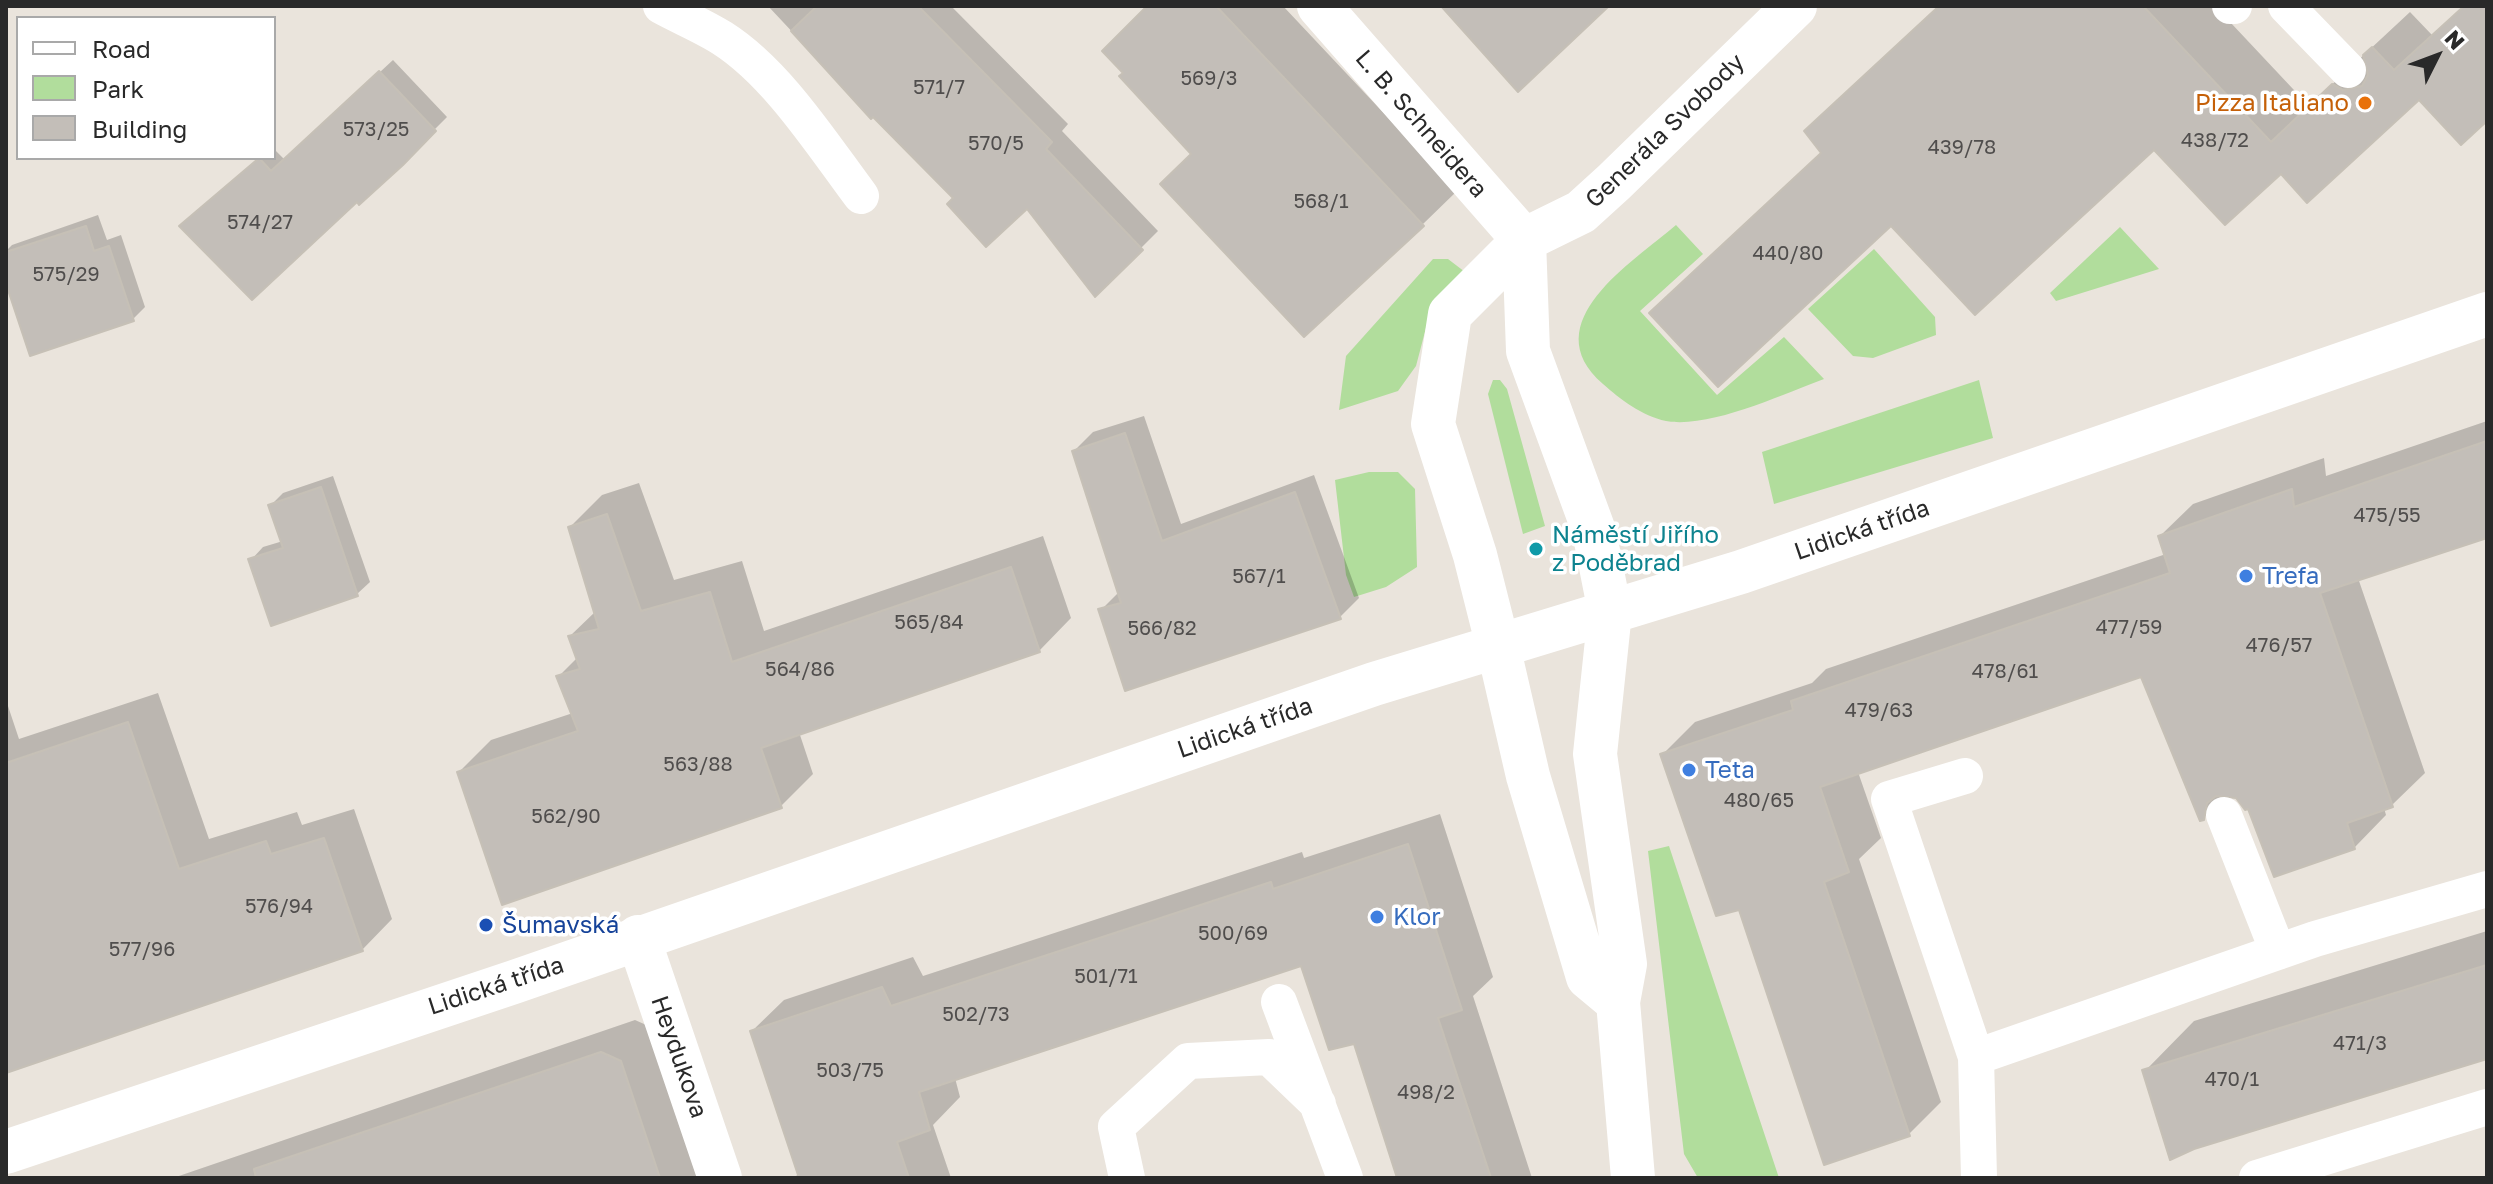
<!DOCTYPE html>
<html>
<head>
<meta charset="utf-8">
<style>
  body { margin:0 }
  #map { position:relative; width:2493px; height:1184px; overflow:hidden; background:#eae4dc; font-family:"Golos Text",sans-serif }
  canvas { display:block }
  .frame { position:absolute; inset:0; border:8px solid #292929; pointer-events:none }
  .legend { position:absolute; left:16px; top:16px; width:260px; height:144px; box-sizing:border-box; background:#fff; border:2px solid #a9a9a9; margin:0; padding:10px 14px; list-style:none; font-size:24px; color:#292929 }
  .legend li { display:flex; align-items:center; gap:16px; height:40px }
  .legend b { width:40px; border:2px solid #a9a9a9 }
  .north { position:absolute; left:2397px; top:16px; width:80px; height:80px; -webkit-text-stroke:6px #fff; paint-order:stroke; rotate:48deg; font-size:22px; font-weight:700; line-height:32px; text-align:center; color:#292929 }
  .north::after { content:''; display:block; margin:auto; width:28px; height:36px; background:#292929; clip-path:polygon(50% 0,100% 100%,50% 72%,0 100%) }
</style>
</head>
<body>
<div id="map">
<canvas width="2493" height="1184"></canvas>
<div class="frame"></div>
<ul class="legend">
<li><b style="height:10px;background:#fff"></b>Road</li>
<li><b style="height:22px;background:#b1dd9c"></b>Park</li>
<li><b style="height:22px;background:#c3beb8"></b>Building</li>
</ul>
<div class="north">N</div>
</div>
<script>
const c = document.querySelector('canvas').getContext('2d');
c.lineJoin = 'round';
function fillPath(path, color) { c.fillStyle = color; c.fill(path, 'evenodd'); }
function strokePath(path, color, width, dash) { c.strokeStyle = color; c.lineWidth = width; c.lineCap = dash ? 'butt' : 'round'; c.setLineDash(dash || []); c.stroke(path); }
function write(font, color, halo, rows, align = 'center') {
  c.font = font + ' "Golos Text",sans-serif'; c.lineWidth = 7; c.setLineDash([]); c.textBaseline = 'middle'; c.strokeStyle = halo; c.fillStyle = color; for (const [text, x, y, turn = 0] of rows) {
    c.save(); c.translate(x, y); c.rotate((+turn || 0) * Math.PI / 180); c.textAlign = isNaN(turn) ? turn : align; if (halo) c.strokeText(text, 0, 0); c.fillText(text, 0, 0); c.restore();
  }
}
fillPath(new Path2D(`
  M 1676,225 L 1703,254 L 1640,311 L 1717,395 L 1784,337 L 1824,379 C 1783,394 1709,429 1666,421 C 1642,416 1620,399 1603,384 C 1533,323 1633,262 1676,225 Z
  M 2120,227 L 2159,269 L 2056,301 L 2050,293 Z
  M 1874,249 L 1935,317 L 1936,335 L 1873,358 L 1853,356 L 1808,309 Z
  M 1433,259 L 1448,259 L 1465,272 L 1427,324 L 1416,366 L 1398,391 L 1339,410 L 1346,356 Z
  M 1493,380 L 1500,380 L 1507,389 L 1545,526 L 1523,534 L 1488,394 Z
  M 1979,380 L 1993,438 L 1774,504 L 1762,452 Z
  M 1369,472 L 1398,472 L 1415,489 L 1417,567 L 1386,587 L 1354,597 L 1346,575 L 1335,480 Z
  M 1669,846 L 1779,1178 L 1698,1178 L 1684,1154 L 1648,851 Z`), '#b1dd9c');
fillPath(new Path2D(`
  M 768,6 L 951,6 L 1068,124 L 1062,131 L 1158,231 L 1095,294 L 1027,206 L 873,114 L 871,116 Z
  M 1150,6 L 1283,6 L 1457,191 L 1422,225 L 1193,153 Z
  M 1939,6 L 2215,6 L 2309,106 L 2410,12 L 2432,35 L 2464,6 L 2487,6 L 2487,119 L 2419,97 L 2282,171 L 2154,147 L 1823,152 L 1844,94 Z
  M 393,60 L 447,117 L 434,130 L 194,214 L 260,158 L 274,158 L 274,149 L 285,160 Z
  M 98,215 L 107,240 L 121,235 L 145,307 L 133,319 L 6,278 L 6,251 L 12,245 Z
  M 1144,416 L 1181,524 L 1314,475 L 1359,598 L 1340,617 L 1101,610 L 1120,591 L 1074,451 L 1093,432 Z
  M 2487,421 L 2487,535 L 2358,578 L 2425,773 L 2392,805 L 2384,808 L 2386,815 L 2354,848 L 2250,806 L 2238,796 L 2226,795 L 2203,818 L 2142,675 L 1858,772 L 1881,838 L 1859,859 L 1941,1102 L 1909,1134 L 1740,908 L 1663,754 L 1695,722 L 1812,683 L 1826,669 L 2166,554 L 2160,536 L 2193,504 L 2324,458 L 2326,476 Z
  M 333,476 L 370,582 L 357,594 L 251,560 L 263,547 L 283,541 L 270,506 L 283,493 Z
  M 639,483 L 674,580 L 742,561 L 764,631 L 1043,536 L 1071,618 L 1039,651 L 799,732 L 813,774 L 781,806 L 459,772 L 491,740 L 573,713 L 559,676 L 578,657 L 570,636 L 596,611 L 570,527 L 602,495 Z
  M 158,693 L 209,839 L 297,812 L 302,825 L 354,809 L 392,919 L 362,950 L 6,1071 L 6,700 L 19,739 Z
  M 1440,814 L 1493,977 L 1473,996 L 1532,1178 L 1399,1178 L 1355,1042 L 1302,963 L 955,1078 L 960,1097 L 933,1125 L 951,1178 L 795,1178 L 799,1172 L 752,1031 L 784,1000 L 913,957 L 923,976 L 1302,852 L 1304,858 Z
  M 2487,931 L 2487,1056 L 2145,1071 L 2194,1021 Z
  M 635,1020 L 653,1028 L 703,1178 L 173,1178 Z`), '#0003');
const building = new Path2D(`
  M 817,6 L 918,6 L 1052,142 L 1046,149 L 1143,250 L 1095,297 L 1027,209 L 986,247 L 947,204 L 953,198 L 873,117 L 871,119 L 791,31 Z
  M 1147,6 L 1216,6 L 1424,226 L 1304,337 L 1160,184 L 1191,154 L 1119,76 L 1123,73 L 1102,51 Z
  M 1441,6 L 1609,6 L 1518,92 Z
  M 1939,6 L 2143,6 L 2271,142 L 2332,84 L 2343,90 L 2362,86 L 2368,75 L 2363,55 L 2372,47 L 2394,70 L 2464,6 L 2487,6 L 2487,121 L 2461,145 L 2419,100 L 2307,203 L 2281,174 L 2225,225 L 2154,150 L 1975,315 L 1891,226 L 1718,387 L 1649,313 L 1821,153 L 1804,131 Z
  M 379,71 L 436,131 L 403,165 L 359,205 L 357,202 L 252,300 L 179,226 L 259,158 L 271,171 Z
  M 86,226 L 94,251 L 109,246 L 134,321 L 30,356 L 6,284 L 6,252 Z
  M 1125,433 L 1162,541 L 1295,492 L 1341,619 L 1125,691 L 1098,609 L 1121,603 L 1072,451 Z
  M 2487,441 L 2487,538 L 2320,593 L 2393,807 L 2347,823 L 2355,849 L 2274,877 L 2248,809 L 2245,810 L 2236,798 L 2216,796 L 2207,803 L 2204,820 L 2200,821 L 2141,677 L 1820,787 L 1849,872 L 1824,882 L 1910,1136 L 1824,1165 L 1739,910 L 1716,916 L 1660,754 L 1793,710 L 1791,701 L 2170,573 L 2158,536 L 2292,489 L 2294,507 Z
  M 321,487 L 358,596 L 271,626 L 248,559 L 283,548 L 268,505 Z
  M 607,514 L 641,611 L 710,592 L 732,662 L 1011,567 L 1040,652 L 761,748 L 782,808 L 502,905 L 457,772 L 578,731 L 556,676 L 580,669 L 568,636 L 599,629 L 568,527 Z
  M 128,722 L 179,869 L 266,841 L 271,854 L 324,838 L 363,951 L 6,1073 L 6,763 Z
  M 1408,844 L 1462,1010 L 1438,1018 L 1491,1178 L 1397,1178 L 1354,1044 L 1329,1050 L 1301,966 L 919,1092 L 930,1130 L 897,1142 L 909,1178 L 799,1178 L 750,1031 L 882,987 L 891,1006 L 1271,882 L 1273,889 Z
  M 2487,965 L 2487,1059 L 2194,1149 L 2170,1160 L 2142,1070 Z
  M 601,1052 L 621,1061 L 660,1178 L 256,1178 L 254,1169 Z`);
fillPath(building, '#c3beb8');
strokePath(building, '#c6c0b6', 2);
strokePath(new Path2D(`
  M 661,6 C 681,17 703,26 722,38 C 777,73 822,144 861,196
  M 2230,6 L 2234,6
  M 2286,6 L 2348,70
  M 1965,776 L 1889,799 L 1976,1057
  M 2224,815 L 2278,952
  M 1279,1002 L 1345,1178
  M 1127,1178 L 1116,1127 L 1188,1061 L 1269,1057 L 1318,1104
  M 1979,1178 L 1976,1057 L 2315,939 L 2487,889
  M 2257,1178 L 2487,1107`), '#fff', 36);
strokePath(new Path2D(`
  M 1319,6 L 1524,240
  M 1524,240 L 1528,351 L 1594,531 L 1610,612
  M 1498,646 L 1475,555 L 1433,424 L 1450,314 L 1524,240 L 1581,212 L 1614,182 L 1795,6
  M 638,937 L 720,1178`), '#fff', 44);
strokePath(new Path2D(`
  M 1610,612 L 1595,754 L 1625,964 L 1618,1002 L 1633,1178
  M 1498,646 L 1528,776 L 1588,977 L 1618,1002
  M 6,1152 L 514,982 L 1374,684 L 1741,572 L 2487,314`), '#fff', 44);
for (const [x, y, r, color] of [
  [2365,103,8,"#e8710a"],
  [1536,549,8,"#0f9aa8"],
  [2246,576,8,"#3f7fe0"],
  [1689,770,8,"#3f7fe0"],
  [1377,917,8,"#3f7fe0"],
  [486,925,8,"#1a4fb4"]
]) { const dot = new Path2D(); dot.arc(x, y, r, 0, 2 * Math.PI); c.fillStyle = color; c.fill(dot); strokePath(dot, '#fff', 3); }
write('20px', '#504e4d', null, [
  ["569/3",1209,79],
  ["571/7",939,88],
  ["573/25",376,130],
  ["438/72",2215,141],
  ["570/5",996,144],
  ["439/78",1962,148],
  ["568/1",1321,202],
  ["574/27",260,223],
  ["440/80",1788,254],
  ["575/29",66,275],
  ["475/55",2387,516],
  ["567/1",1259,577],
  ["565/84",929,623],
  ["477/59",2129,628],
  ["566/82",1162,629],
  ["476/57",2279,646],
  ["564/86",800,670],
  ["478/61",2005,672],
  ["479/63",1879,711],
  ["563/88",698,765],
  ["480/65",1759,801],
  ["562/90",566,817],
  ["576/94",279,907],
  ["500/69",1233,934],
  ["577/96",142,950],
  ["501/71",1106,977],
  ["502/73",976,1015],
  ["471/3",2360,1044],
  ["503/75",850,1071],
  ["470/1",2232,1080],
  ["498/2",1426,1093]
]);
write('24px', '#c56008', '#fff', [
  ["Pizza Italiano",2349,103]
], 'right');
write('24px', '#292929', '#fff', [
  ["L. B. Schneidera",1421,124,49],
  ["Generála Svobody",1665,131,-44],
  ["Lidická třída",1862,530,-19],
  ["Lidická třída",1245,728,-19],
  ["Lidická třída",496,986,-18],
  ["Heydukova",679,1057,71]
]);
write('24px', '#0d838f', '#fff', [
  ["Náměstí Jiřího",1552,535],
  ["z Poděbrad",1552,563]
], 'left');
write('24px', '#366cbe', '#fff', [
  ["Trefa",2262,576],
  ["Teta",1705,770],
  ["Klor",1393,917]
], 'left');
write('24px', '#164399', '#fff', [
  ["Šumavská",502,925]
], 'left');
</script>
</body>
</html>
